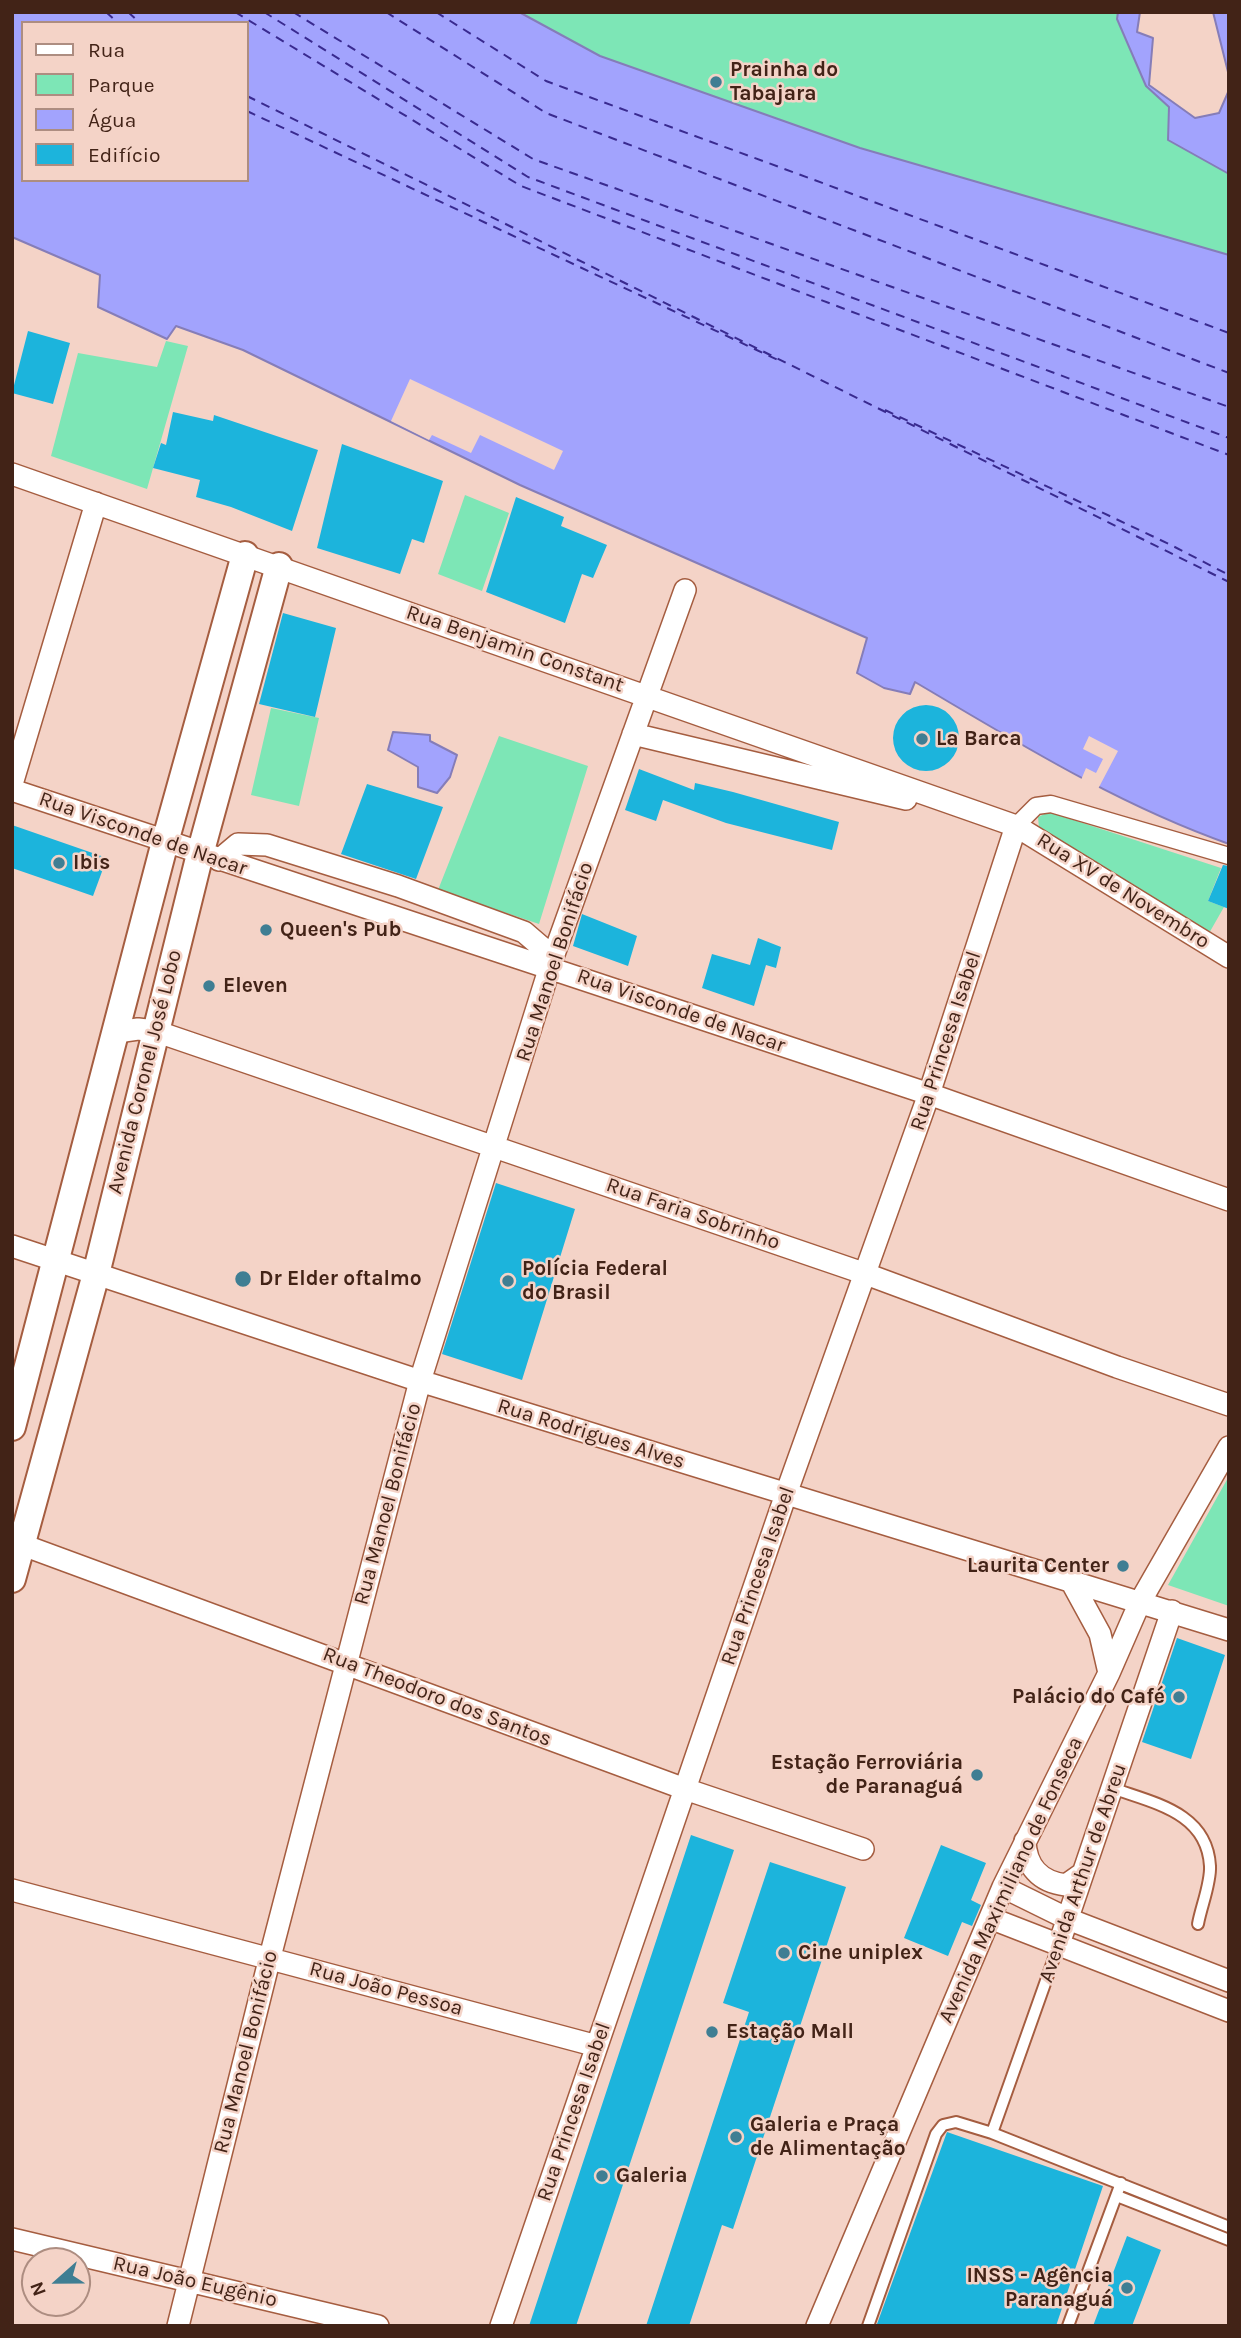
<!DOCTYPE html>
<html>
<head>
<meta charset="utf-8">
<style>
  body { margin:0 }
  #map { position:relative; width:1241px; height:2338px; overflow:hidden; background:#f4d3c7; font-family:Karla,sans-serif }
  canvas { display:block }
  .frame { position:absolute; inset:0; border:14px solid #422317; pointer-events:none }
  .legend { position:absolute; left:21px; top:21px; width:228px; height:161px; box-sizing:border-box; background:#f4d3c7; border:2px solid #ad8d81; margin:0; padding:9px 12px; list-style:none; font-size:21px; color:#422317 }
  .legend li { display:flex; align-items:center; gap:14px; height:35px }
  .legend b { width:35px; border:2px solid #ad8d81 }
  .north { position:absolute; left:21px; top:2247px; width:70px; height:70px; box-sizing:border-box; background:#f4d3c7; border:2px solid #ad8d81; border-radius:50%; rotate:249deg; font-size:19px; font-weight:700; line-height:28px; text-align:center; color:#422317 }
  .north::after { content:''; display:block; margin:auto; width:24px; height:32px; background:#3f7e93; clip-path:polygon(50% 0,100% 100%,50% 72%,0 100%) }
</style>
</head>
<body>
<div id="map">
<canvas width="1241" height="2338"></canvas>
<div class="frame"></div>
<ul class="legend">
<li><b style="height:9px;background:#fff"></b>Rua</li>
<li><b style="height:19px;background:#7de6b6"></b>Parque</li>
<li><b style="height:19px;background:#a2a3fd"></b>Água</li>
<li><b style="height:19px;background:#1cb4dc"></b>Edifício</li>
</ul>
<div class="north">N</div>
</div>
<script>
const c = document.querySelector('canvas').getContext('2d');
c.lineJoin = 'round';
function fillPath(path, color) { c.fillStyle = color; c.fill(path, 'evenodd'); }
function strokePath(path, color, width, dash) { c.strokeStyle = color; c.lineWidth = width; c.lineCap = dash ? 'butt' : 'round'; c.setLineDash(dash || []); c.stroke(path); }
function write(font, color, halo, rows, align = 'center') {
  c.font = font + ' Karla,sans-serif'; c.lineWidth = 5; c.setLineDash([]); c.textBaseline = 'middle'; c.strokeStyle = halo; c.fillStyle = color; for (const [text, x, y, turn = 0] of rows) {
    c.save(); c.translate(x, y); c.rotate((+turn || 0) * Math.PI / 180); c.textAlign = isNaN(turn) ? turn : align; if (halo) c.strokeText(text, 0, 0); c.fillText(text, 0, 0); c.restore();
  }
}
fillPath(new Path2D(`
  M 519,12 L 1118,12 L 1117,20 L 1146,86 L 1169,107 L 1168,140 L 1229,174 L 1229,255 L 860,148 L 600,56 Z
  M 166,341 L 188,346 L 147,489 L 51,456 L 78,353 L 157,367 Z
  M 465,495 L 509,513 L 482,591 L 438,574 Z
  M 271,708 L 319,718 L 299,806 L 251,795 Z
  M 499,736 L 588,766 L 539,924 L 438,890 Z
  M 1049,812 L 1221,868 L 1208,901 L 1224,907 L 1208,935 L 1039,828 L 1038,817 Z
  M 1229,1476 L 1229,1606 L 1168,1585 Z`), '#7de6b6');
const water = new Path2D(`
  M 12,12 L 519,12 L 600,56 L 860,148 L 1229,255 L 1229,844 C 1116,804 1017,742 915,682 L 910,694 L 884,688 L 857,673 L 867,638 L 520,485 L 243,350 L 176,326 L 167,339 L 98,307 L 100,275 L 12,237 ZM 23,23 L 247,23 L 247,180 L 23,180 Z
  M 1118,12 L 1140,12 L 1137,32 L 1153,38 L 1149,85 L 1195,118 L 1219,113 L 1229,90 L 1229,174 L 1168,140 L 1169,107 L 1146,86 L 1117,19 Z
  M 1213,12 L 1229,12 L 1229,76 Z
  M 393,732 L 430,735 L 430,741 L 457,755 L 450,777 L 437,793 L 418,787 L 418,767 L 388,750 Z`);
fillPath(water, '#a2a3fd');
strokePath(water, '#857db8', 2);
fillPath(new Path2D(`
  M 410,379 L 563,451 L 554,470 L 480,435 L 471,453 L 432,435 L 429,440 L 391,421 Z
  M 1089,736 L 1118,751 L 1098,789 L 1081,780 L 1086,768 L 1096,773 L 1103,759 L 1083,749 Z`), '#f4d3c7');
strokePath(new Path2D(`
  M 106,12 L 118,23
  M 128,12 L 140,23
  M 235,12 L 521,186 L 1229,455
  M 264,12 L 528,177 L 1229,438
  M 293,12 L 533,159 L 1229,407
  M 386,12 L 546,113 L 1229,373
  M 436,12 L 546,81 L 1229,333
  M 247,96 L 1229,582
  M 247,111 L 778,360
  M 885,410 L 1169,544 L 1229,575`), '#392a8f', 2, [9, 7]);
fillPath(new Path2D(`
  M 28,331 L 70,343 L 53,404 L 12,393 Z
  M 173,412 L 213,421 L 214,415 L 318,450 L 292,531 L 231,507 L 196,497 L 200,480 L 153,468 L 161,443 L 166,445 Z
  M 342,444 L 443,481 L 424,543 L 412,539 L 400,574 L 317,548 Z
  M 516,497 L 564,517 L 561,526 L 607,545 L 593,578 L 582,574 L 565,623 L 486,592 Z
  M 283,613 L 336,628 L 315,717 L 259,704 Z
  M893 738a33 33 0 1 1 66 0a33 33 0 1 1-66 0Z
  M 639,769 L 694,790 L 695,783 L 733,792 L 839,822 L 832,850 L 726,823 L 663,800 L 656,821 L 625,810 Z
  M 367,784 L 443,807 L 416,879 L 341,854 Z
  M 12,825 L 107,858 L 93,896 L 12,868 Z
  M 1223,865 L 1229,866 L 1229,909 L 1208,901 Z
  M 582,914 L 637,936 L 628,966 L 573,946 Z
  M 758,938 L 781,947 L 776,968 L 766,965 L 754,1006 L 702,988 L 712,954 L 750,965 Z
  M 496,1183 L 575,1209 L 522,1380 L 442,1354 Z
  M 1177,1638 L 1225,1655 L 1191,1759 L 1142,1742 Z
  M 691,1835 L 734,1850 L 675,2028 L 576,2326 L 529,2326 Z
  M 941,1845 L 986,1863 L 971,1900 L 981,1905 L 972,1926 L 962,1922 L 948,1956 L 904,1938 Z
  M 770,1862 L 846,1887 L 733,2229 L 722,2225 L 689,2326 L 646,2326 L 749,2012 L 723,2003 Z
  M 947,2132 L 1103,2186 L 1056,2326 L 877,2324 Z
  M 1127,2236 L 1161,2250 L 1132,2326 L 1093,2326 Z`), '#1cb4dc');
const service = new Path2D(`
  M 1112,1788 C 1153,1803 1207,1812 1210,1866 C 1211,1883 1201,1907 1198,1924
  M 992,2133 L 1059,1944
  M 1117,2196 L 1229,2240
  M 868,2326 L 936,2134 L 943,2125 L 956,2122 L 992,2133 L 1229,2227
  M 1068,2326 L 1121,2183`);
const pedestrian = new Path2D(`
  M 1016,826 L 1036,806 L 1051,804 L 1229,856`);
const minor = new Path2D(`
  M 12,474 L 1016,826 L 1229,957
  M 633,734 L 906,799
  M 12,784 L 96,503
  M 12,790 L 929,1094 L 1229,1200
  M 219,860 L 238,844 L 267,845 L 398,886 L 524,932 L 553,957
  M 117,1032 L 138,1029 L 155,1031 L 866,1274 L 1117,1367 L 1229,1405
  M 12,1246 L 420,1381 L 1229,1630
  M 12,1541 L 685,1789 L 863,1849
  M 1071,1581 L 1100,1634 L 1109,1673
  M 1025,1841 C 1026,1866 1039,1882 1066,1885 L 1083,1873
  M 1003,1887 L 1068,1919 L 1229,1981
  M 12,1890 L 597,2046
  M 990,1918 L 1229,2011
  M 1059,1944 L 1172,1611
  M 12,2239 L 378,2326
  M 178,2326 L 270,1957 L 420,1381 L 553,957 L 685,590
  M 501,2326 L 786,1494 L 929,1094 L 1016,826
  M 817,2326 L 1003,1887 L 1109,1673 L 1140,1602 L 1229,1447`);
const tertiary = new Path2D(`
  M 12,1427 L 165,842 L 245,555
  M 12,1579 L 96,1274 L 200,854 L 279,566`);
strokePath(service, '#a55d40', 14);
strokePath(pedestrian, '#a55d40', 19);
strokePath(minor, '#a55d40', 24);
strokePath(tertiary, '#a55d40', 30);
strokePath(service, '#fff', 10);
strokePath(pedestrian, '#fff', 16);
strokePath(minor, '#fff', 21);
strokePath(tertiary, '#fff', 26);
for (const [x, y, r, color] of [
  [716,82,7,"#3f7e93"],
  [922,739,7,"#3f7e93"],
  [59,863,7,"#3f7e93"],
  [266,930,7,"#3f7e93"],
  [209,986,7,"#3f7e93"],
  [243,1279,9,"#3f7e93"],
  [508,1281,7,"#3f7e93"],
  [1123,1566,7,"#3f7e93"],
  [1179,1697,7,"#3f7e93"],
  [977,1775,7,"#3f7e93"],
  [784,1953,7,"#3f7e93"],
  [712,2032,7,"#3f7e93"],
  [736,2137,7,"#3f7e93"],
  [602,2176,7,"#3f7e93"],
  [1127,2288,7,"#3f7e93"]
]) { const dot = new Path2D(); dot.arc(x, y, r, 0, 2 * Math.PI); c.fillStyle = color; c.fill(dot); strokePath(dot, '#f4d3c7', 2.5); }
write('bold 21px', '#422317', '#f4d3c7', [
  ["Prainha do",730,70],
  ["Tabajara",730,94],
  ["La Barca",936,739],
  ["Ibis",73,863],
  ["Queen's Pub",280,930],
  ["Eleven",223,986],
  ["Polícia Federal",522,1269],
  ["do Brasil",522,1293],
  ["Dr Elder oftalmo",259,1279],
  ["Laurita Center",1109,1566,"right"],
  ["Palácio do Café",1165,1697,"right"],
  ["Estação Ferroviária",963,1763,"right"],
  ["de Paranaguá",963,1787,"right"],
  ["Cine uniplex",798,1953],
  ["Estação Mall",726,2032],
  ["Galeria e Praça",750,2125],
  ["de Alimentação",750,2149],
  ["Galeria",616,2176],
  ["INSS - Agência",1113,2276,"right"],
  ["Paranaguá",1113,2300,"right"]
], 'left');
write('21px', '#422317', '#f4d3c7', [
  ["Rua Benjamin Constant",515,649,19],
  ["Rua Visconde de Nacar",143,834,19],
  ["Rua XV de Novembro",1123,891,32],
  ["Rua Manoel Bonifácio",555,962,-72],
  ["Rua Visconde de Nacar",681,1011,19],
  ["Rua Princesa Isabel",946,1041,-72],
  ["Avenida Coronel José Lobo",145,1072,-76],
  ["Rua Faria Sobrinho",693,1214,19],
  ["Rua Rodrigues Alves",591,1434,17],
  ["Rua Manoel Bonifácio",388,1504,-75],
  ["Rua Princesa Isabel",758,1576,-71],
  ["Rua Theodoro dos Santos",437,1697,21],
  ["Avenida Arthur de Abreu",1083,1873,-71],
  ["Avenida Maximiliano de Fonseca",1011,1880,-65],
  ["Rua João Pessoa",386,1989,15],
  ["Rua Manoel Bonifácio",246,2052,-76],
  ["Rua Princesa Isabel",574,2112,-71],
  ["Rua João Eugênio",195,2282,13]
]);
</script>
</body>
</html>
